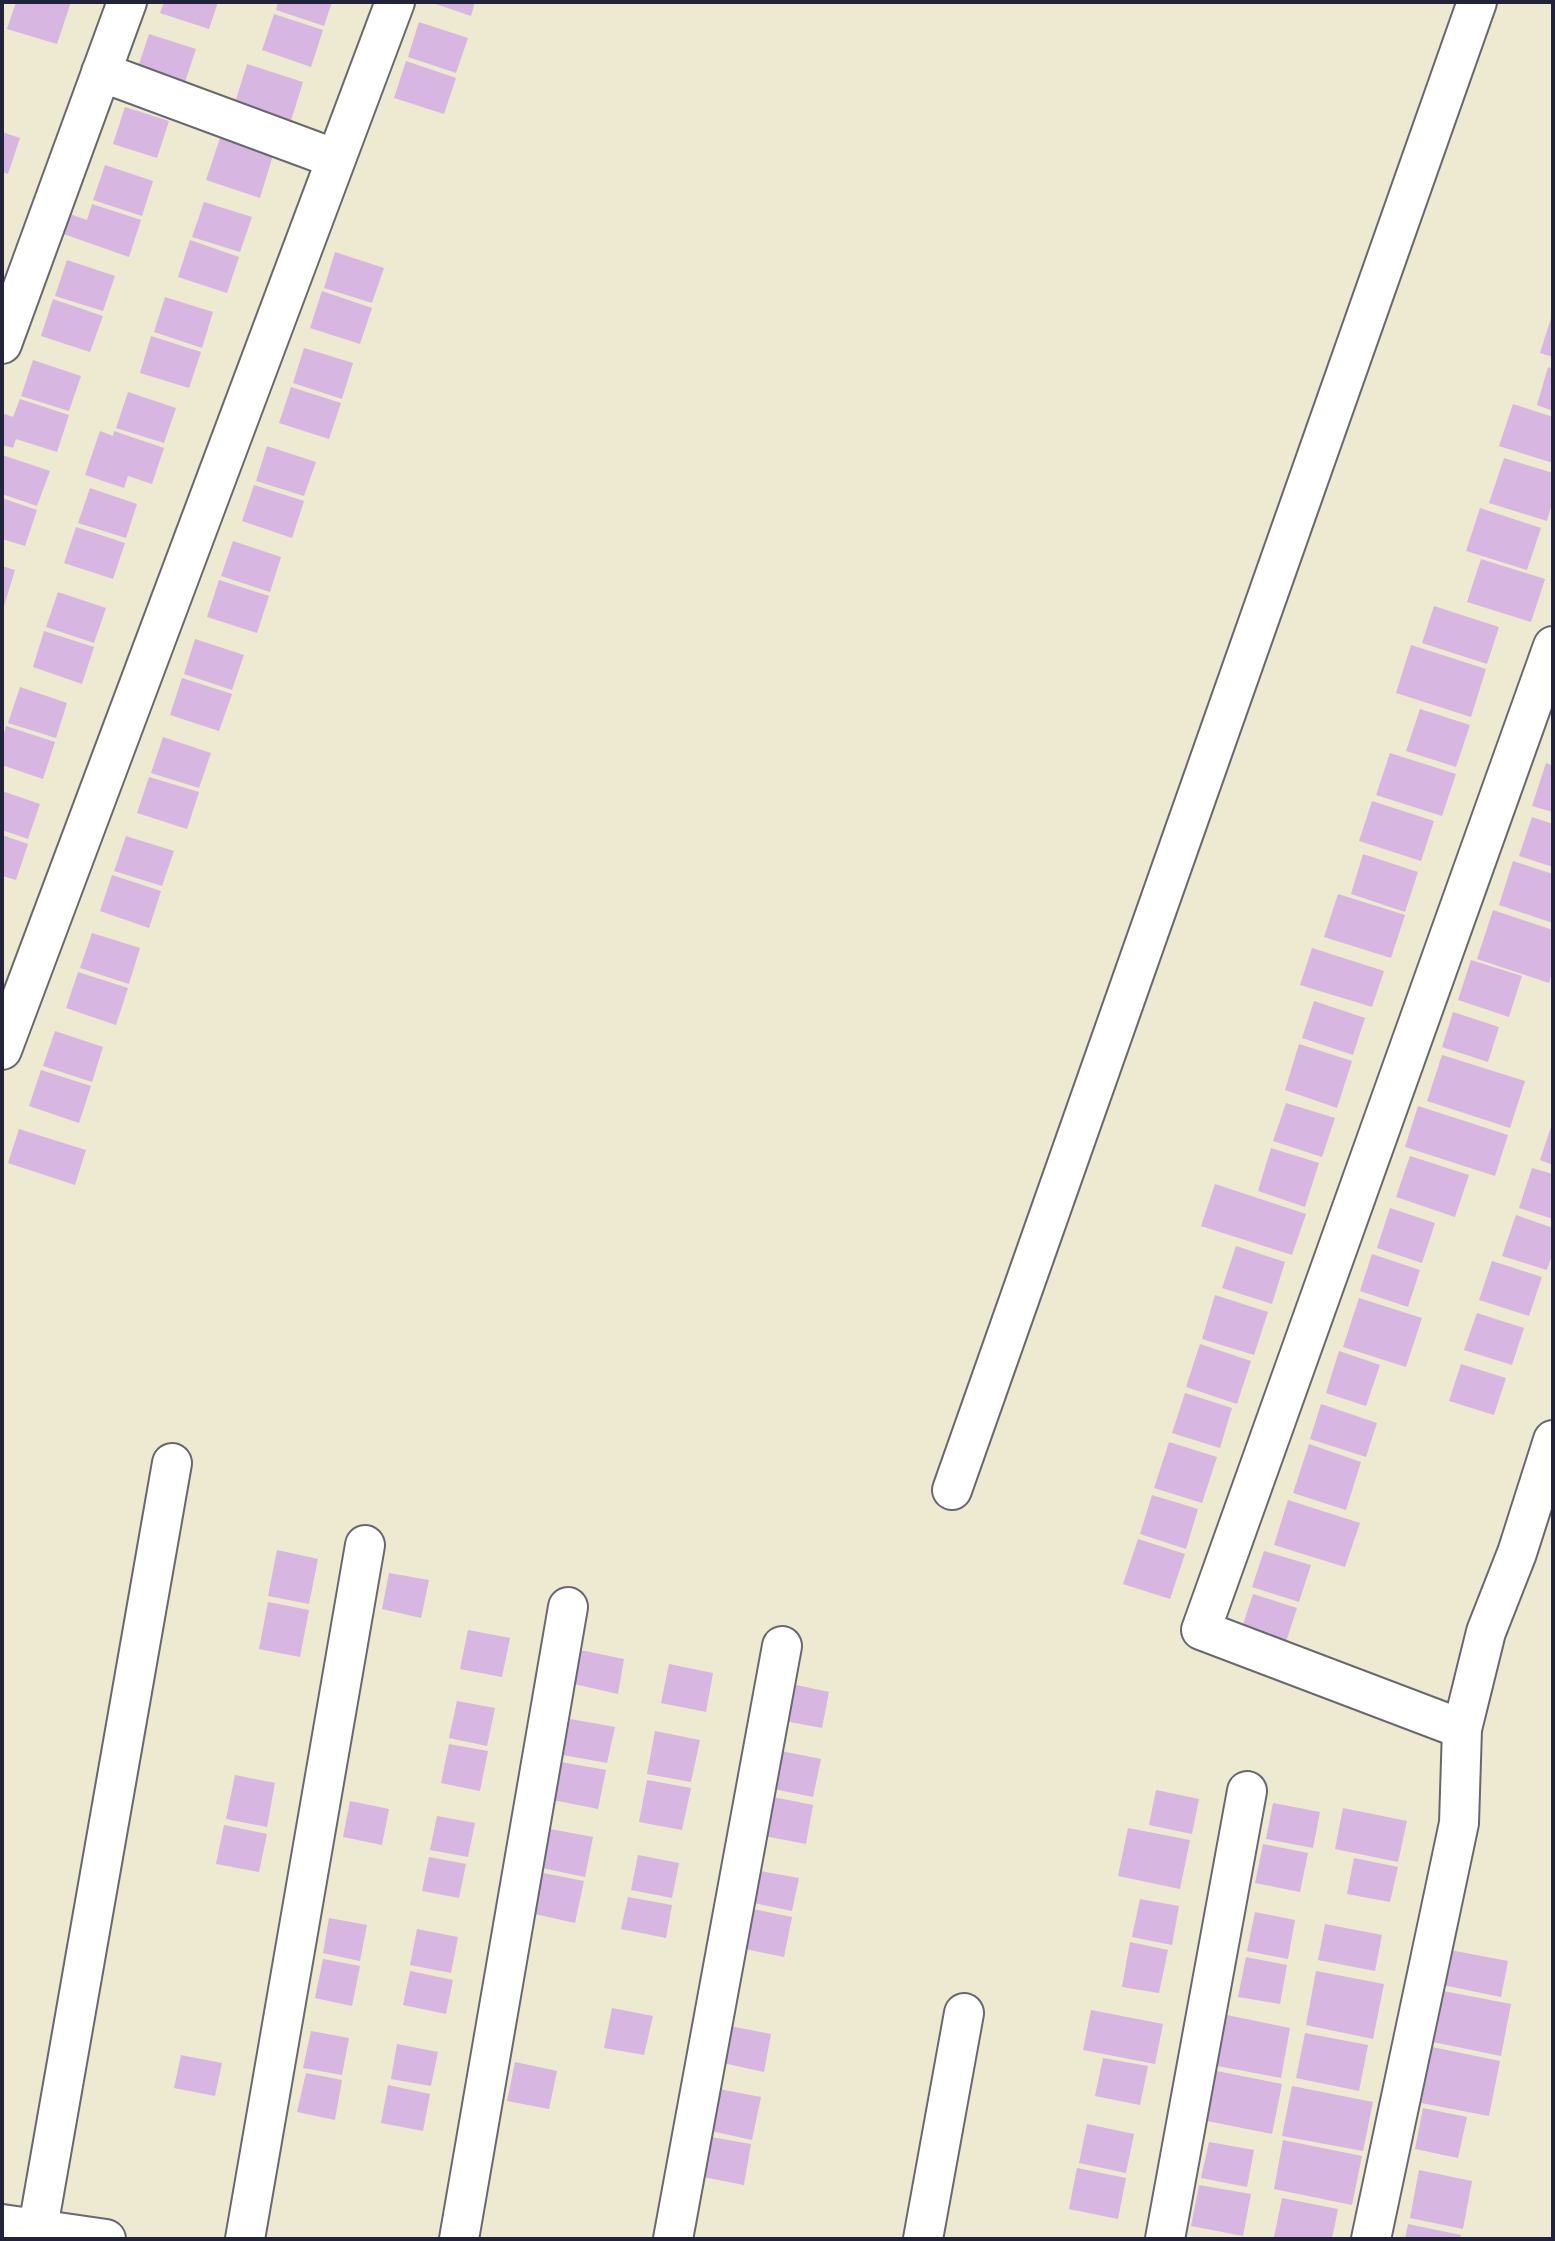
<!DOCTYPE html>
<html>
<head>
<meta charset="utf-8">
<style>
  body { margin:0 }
  #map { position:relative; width:1555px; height:2241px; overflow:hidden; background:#eee9d1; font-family:Mali,sans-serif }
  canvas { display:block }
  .frame { position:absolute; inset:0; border:4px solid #22223b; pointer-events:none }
</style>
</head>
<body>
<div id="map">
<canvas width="1555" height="2241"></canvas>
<div class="frame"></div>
</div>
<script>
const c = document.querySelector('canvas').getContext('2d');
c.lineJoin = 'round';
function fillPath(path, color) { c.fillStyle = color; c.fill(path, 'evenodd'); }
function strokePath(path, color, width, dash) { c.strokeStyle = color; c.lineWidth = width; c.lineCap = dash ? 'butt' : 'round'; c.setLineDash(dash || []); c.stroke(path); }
fillPath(new Path2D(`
  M 16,2 L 71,2 L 57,44 L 7,29 Z
  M 164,2 L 218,2 L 209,29 L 160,13 Z
  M 278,2 L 332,2 L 324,26 L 276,10 Z
  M 430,2 L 475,2 L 471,16 Z
  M 274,14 L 323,30 L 311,67 L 262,50 Z
  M 419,22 L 468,38 L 456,73 L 408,57 Z
  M 149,34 L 196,49 L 183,88 L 136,73 Z
  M 406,61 L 456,78 L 444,114 L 394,98 Z
  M 247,64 L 303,82 L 289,127 L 233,109 Z
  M 125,107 L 169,121 L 157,158 L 113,144 Z
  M 2,132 L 20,138 L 8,174 L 2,172 Z
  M 220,138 L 273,155 L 260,198 L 206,180 Z
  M 105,165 L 153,181 L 142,216 L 93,200 Z
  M 204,202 L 252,217 L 240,252 L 192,237 Z
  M 92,204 L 141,220 L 129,257 L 55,231 L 61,211 L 87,220 Z
  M 190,240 L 239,257 L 227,293 L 178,277 Z
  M 335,252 L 384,268 L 372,303 L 324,288 Z
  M 67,260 L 115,276 L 103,311 L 55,296 Z
  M 322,291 L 372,308 L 360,344 L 310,328 Z
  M 165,297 L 213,312 L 202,348 L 154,332 Z
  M 53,299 L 103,316 L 90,352 L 41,336 Z
  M 1553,312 L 1553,357 L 1540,353 Z
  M 151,336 L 201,352 L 189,388 L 140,373 Z
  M 304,348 L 353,363 L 342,399 L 293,383 Z
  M 33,360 L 81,376 L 69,411 L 21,396 Z
  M 1548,367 L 1553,369 L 1553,411 L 1537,405 Z
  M 291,387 L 341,403 L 329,439 L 279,423 Z
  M 128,392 L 176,408 L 164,443 L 116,428 Z
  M 20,399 L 69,415 L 57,452 L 16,439 L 13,448 L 2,445 L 2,413 L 13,417 Z
  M 1513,404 L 1553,417 L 1553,463 L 1499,446 Z
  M 100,431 L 113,436 L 114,431 L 164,448 L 152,484 L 128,476 L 124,488 L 85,475 Z
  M 267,446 L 316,462 L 304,496 L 256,481 Z
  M 2,455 L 50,471 L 37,506 L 2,494 Z
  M 1504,458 L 1553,473 L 1553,500 L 1547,521 L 1489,503 Z
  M 254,485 L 304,501 L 292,538 L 242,521 Z
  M 90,488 L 137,504 L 126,538 L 78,523 Z
  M 2,498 L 37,510 L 25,546 L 2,539 Z
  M 1480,508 L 1541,528 L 1527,570 L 1466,551 Z
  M 76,527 L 125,543 L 113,579 L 64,563 Z
  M 233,541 L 281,557 L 270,592 L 221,576 Z
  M 1481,559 L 1545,579 L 1531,622 L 1467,602 Z
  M 2,566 L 15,570 L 4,606 L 2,605 Z
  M 219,580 L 269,596 L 257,633 L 207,617 Z
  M 58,592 L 106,608 L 94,643 L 46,627 Z
  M 1434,606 L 1499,627 L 1487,664 L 1422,643 Z
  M 44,631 L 94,647 L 82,684 L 33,667 Z
  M 195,639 L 244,655 L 232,690 L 184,674 Z
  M 1411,645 L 1486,669 L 1471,717 L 1396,693 Z
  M 182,678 L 232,694 L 219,731 L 170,715 Z
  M 20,687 L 67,703 L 56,738 L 8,723 Z
  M 1420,709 L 1470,725 L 1456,767 L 1406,751 Z
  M 6,726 L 55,742 L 43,779 L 2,765 L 2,740 Z
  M 163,737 L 211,753 L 199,788 L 151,773 Z
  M 1390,753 L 1456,774 L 1442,816 L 1376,795 Z
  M 1546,763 L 1553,766 L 1553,812 L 1532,806 Z
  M 149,777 L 199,792 L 187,829 L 137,813 Z
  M 2,791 L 40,804 L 28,839 L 2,830 Z
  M 1372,801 L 1434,821 L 1421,861 L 1359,841 Z
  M 1532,817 L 1553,824 L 1553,867 L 1519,856 Z
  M 2,835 L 28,844 L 16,880 L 2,876 Z
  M 126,836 L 174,851 L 162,886 L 114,871 Z
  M 1363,854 L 1418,872 L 1405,912 L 1351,894 Z
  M 1513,861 L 1553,874 L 1553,923 L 1499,905 Z
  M 112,875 L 161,891 L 149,928 L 100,911 Z
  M 1338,894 L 1405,915 L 1391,958 L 1324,937 Z
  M 1493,910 L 1553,930 L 1553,970 L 1549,983 L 1477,959 Z
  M 92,933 L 140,948 L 129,984 L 80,968 Z
  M 1312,948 L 1384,971 L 1372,1007 L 1300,985 Z
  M 1471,960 L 1522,976 L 1509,1017 L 1458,1000 Z
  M 78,972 L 128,988 L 116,1025 L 66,1008 Z
  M 1314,1001 L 1365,1018 L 1353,1055 L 1302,1038 Z
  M 1453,1012 L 1499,1027 L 1488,1062 L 1442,1047 Z
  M 55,1031 L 103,1047 L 92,1082 L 43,1066 Z
  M 1299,1044 L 1352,1061 L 1337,1108 L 1285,1090 Z
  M 1442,1055 L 1525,1081 L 1510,1128 L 1427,1101 Z
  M 41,1070 L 91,1086 L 79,1123 L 29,1106 Z
  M 1286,1103 L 1335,1118 L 1322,1157 L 1273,1141 Z
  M 1418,1106 L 1508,1135 L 1495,1176 L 1405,1147 Z
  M 1553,1121 L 1553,1165 L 1540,1160 Z
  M 19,1129 L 86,1150 L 75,1185 L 8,1163 Z
  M 1271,1148 L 1319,1163 L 1305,1207 L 1258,1191 Z
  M 1410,1156 L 1469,1175 L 1455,1217 L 1396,1197 Z
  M 1532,1168 L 1553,1174 L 1553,1219 L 1519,1208 Z
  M 1215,1184 L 1306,1214 L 1292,1255 L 1201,1226 Z
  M 1390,1208 L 1435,1223 L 1422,1263 L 1377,1248 Z
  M 1516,1215 L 1553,1228 L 1553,1252 L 1547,1270 L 1502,1256 Z
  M 1236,1246 L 1285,1262 L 1272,1304 L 1222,1288 Z
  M 1372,1254 L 1420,1270 L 1408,1307 L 1360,1291 Z
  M 1492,1261 L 1542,1277 L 1529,1316 L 1479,1300 Z
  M 1215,1295 L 1268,1312 L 1254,1355 L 1202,1339 Z
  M 1359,1298 L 1422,1318 L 1406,1367 L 1343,1347 Z
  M 1477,1313 L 1524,1328 L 1512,1365 L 1464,1350 Z
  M 1200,1344 L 1251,1361 L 1237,1404 L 1186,1387 Z
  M 1339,1351 L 1380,1365 L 1366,1406 L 1326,1393 Z
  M 1461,1364 L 1506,1378 L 1494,1415 L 1449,1401 Z
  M 1185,1393 L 1232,1408 L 1220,1448 L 1172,1433 Z
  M 1321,1404 L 1377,1423 L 1366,1457 L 1310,1439 Z
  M 1169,1442 L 1217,1457 L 1202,1503 L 1154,1488 Z
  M 1309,1444 L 1361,1462 L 1346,1510 L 1293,1493 Z
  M 1152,1495 L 1198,1509 L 1186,1549 L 1140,1534 Z
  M 1288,1500 L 1360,1523 L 1345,1567 L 1274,1545 Z
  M 1138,1539 L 1185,1554 L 1170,1599 L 1123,1584 Z
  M 277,1550 L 318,1559 L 309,1604 L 268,1596 Z
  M 1264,1551 L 1311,1565 L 1299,1602 L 1252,1587 Z
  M 389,1573 L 429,1580 L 421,1618 L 382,1609 Z
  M 1253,1594 L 1297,1608 L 1282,1654 L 1238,1640 Z
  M 268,1602 L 309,1610 L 300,1657 L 259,1649 Z
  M 468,1630 L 510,1638 L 502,1677 L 460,1669 Z
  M 580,1650 L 624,1659 L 618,1694 L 574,1684 Z
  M 669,1664 L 713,1673 L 706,1712 L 661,1703 Z
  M 792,1684 L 829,1692 L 822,1728 L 785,1721 Z
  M 457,1701 L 495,1708 L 487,1746 L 449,1738 Z
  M 570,1719 L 615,1727 L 607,1763 L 563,1755 Z
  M 655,1731 L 700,1740 L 691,1782 L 647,1774 Z
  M 449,1744 L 488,1751 L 480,1791 L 441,1783 Z
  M 781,1751 L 821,1759 L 813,1797 L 774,1789 Z
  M 561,1762 L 606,1770 L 598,1809 L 553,1800 Z
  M 235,1775 L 275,1783 L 267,1827 L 226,1819 Z
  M 647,1780 L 691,1788 L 682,1830 L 639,1822 Z
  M 1156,1790 L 1199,1799 L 1192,1834 L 1149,1825 Z
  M 773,1797 L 813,1805 L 806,1844 L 764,1836 Z
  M 350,1801 L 389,1809 L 382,1845 L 343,1837 Z
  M 1273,1803 L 1320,1812 L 1313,1848 L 1266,1839 Z
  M 1343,1808 L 1407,1821 L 1398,1862 L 1335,1849 Z
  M 437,1816 L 475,1823 L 468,1857 L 430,1850 Z
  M 224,1825 L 267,1834 L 259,1872 L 216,1864 Z
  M 1128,1828 L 1190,1840 L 1180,1889 L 1118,1876 Z
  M 550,1829 L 593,1837 L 585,1877 L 542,1868 Z
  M 1263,1844 L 1308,1853 L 1300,1892 L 1255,1883 Z
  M 638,1855 L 679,1863 L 672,1898 L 631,1890 Z
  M 429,1857 L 466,1864 L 459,1898 L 422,1891 Z
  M 1354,1858 L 1398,1867 L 1390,1902 L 1347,1894 Z
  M 760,1871 L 799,1878 L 792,1911 L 754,1903 Z
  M 543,1873 L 584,1881 L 575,1923 L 535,1914 Z
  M 628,1897 L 672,1905 L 666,1938 L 621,1929 Z
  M 1140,1899 L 1179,1906 L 1172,1945 L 1132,1937 Z
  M 753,1909 L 792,1917 L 784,1957 L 745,1949 Z
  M 1255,1912 L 1295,1920 L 1288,1959 L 1247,1951 Z
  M 329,1918 L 367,1925 L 360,1961 L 323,1953 Z
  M 1325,1924 L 1382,1935 L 1375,1971 L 1318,1960 Z
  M 417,1929 L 458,1937 L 451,1973 L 410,1965 Z
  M 1130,1942 L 1168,1950 L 1159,1993 L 1122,1987 Z
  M 1450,1950 L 1508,1961 L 1501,1997 L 1443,1985 Z
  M 1246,1957 L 1287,1965 L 1280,2004 L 1238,1997 Z
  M 323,1959 L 360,1966 L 352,2006 L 315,1998 Z
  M 410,1971 L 453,1980 L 446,2014 L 403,2005 Z
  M 1316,1971 L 1384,1984 L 1373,2039 L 1306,2025 Z
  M 1443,1991 L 1511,2004 L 1501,2056 L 1433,2042 Z
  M 612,2008 L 653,2016 L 644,2055 L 604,2048 Z
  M 1091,2010 L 1163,2024 L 1155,2064 L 1083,2050 Z
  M 1222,2014 L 1290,2028 L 1281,2078 L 1212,2065 Z
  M 730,2026 L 771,2034 L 764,2072 L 723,2063 Z
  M 311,2031 L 349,2038 L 342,2075 L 303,2068 Z
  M 1305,2033 L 1368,2045 L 1359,2091 L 1296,2078 Z
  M 397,2044 L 438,2052 L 431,2086 L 391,2079 Z
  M 1432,2047 L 1500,2061 L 1489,2116 L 1421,2103 Z
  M 181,2055 L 222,2063 L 215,2096 L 174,2088 Z
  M 1103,2058 L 1148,2066 L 1140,2105 L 1095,2096 Z
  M 515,2062 L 557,2071 L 549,2109 L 507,2101 Z
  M 1212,2070 L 1282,2084 L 1272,2134 L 1202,2120 Z
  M 306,2073 L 342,2080 L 335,2120 L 297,2112 Z
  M 388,2085 L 430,2094 L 423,2131 L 381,2123 Z
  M 1292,2086 L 1373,2102 L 1363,2151 L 1282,2136 Z
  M 719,2089 L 761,2097 L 752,2140 L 711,2131 Z
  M 1423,2108 L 1467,2117 L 1458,2158 L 1415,2149 Z
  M 1087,2124 L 1134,2134 L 1126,2173 L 1079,2163 Z
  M 711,2137 L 751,2144 L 744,2185 L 703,2177 Z
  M 1283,2140 L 1362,2156 L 1352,2205 L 1274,2189 Z
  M 1209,2142 L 1254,2150 L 1247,2187 L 1201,2178 Z
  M 1077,2168 L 1126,2178 L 1118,2219 L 1069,2209 Z
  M 1419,2170 L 1472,2181 L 1463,2229 L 1410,2218 Z
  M 1199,2185 L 1251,2194 L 1243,2236 L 1191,2226 Z
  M 1282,2198 L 1338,2209 L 1332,2239 L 1274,2237 Z
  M 1408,2224 L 1461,2235 L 1460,2239 L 1405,2239 Z`), '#d7b6e1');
const minor = new Path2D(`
  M 101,72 L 336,159
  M 2,344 L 127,2
  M 2,1050 L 395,2
  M 952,1490 L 1477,2
  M 1462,1729 L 1201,1630 L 1553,646
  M 2,2224 L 106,2239
  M 36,2239 L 172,1463
  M 245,2239 L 365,1545
  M 459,2239 L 568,1607
  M 673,2239 L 782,1646
  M 923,2239 L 964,2013
  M 1165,2239 L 1247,1791
  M 1371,2239 L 1459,1823 L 1462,1729 L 1486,1632 L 1517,1553 L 1553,1440`);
strokePath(minor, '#696870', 42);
strokePath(minor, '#fff', 38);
</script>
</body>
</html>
